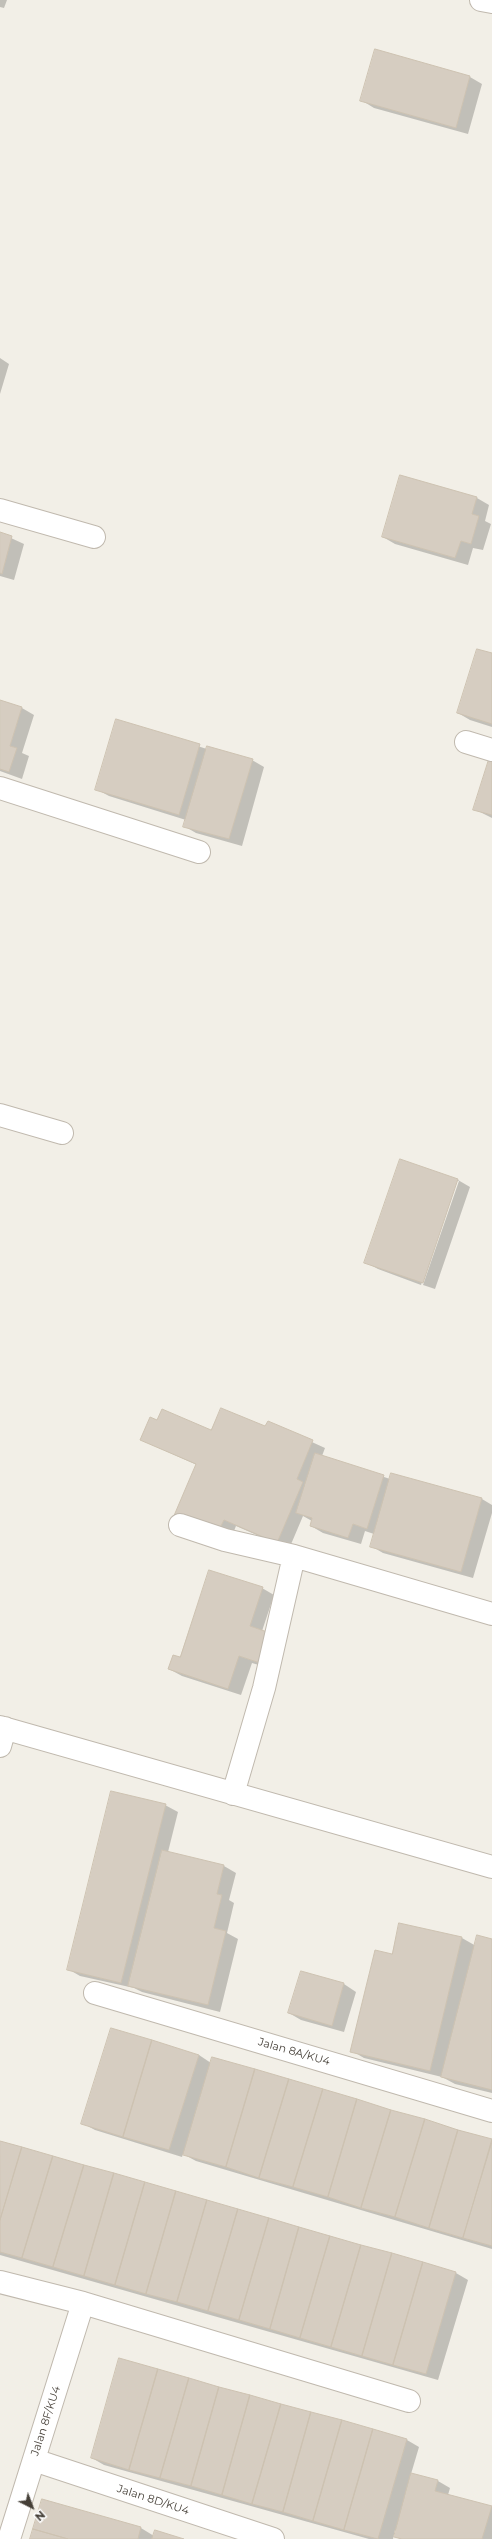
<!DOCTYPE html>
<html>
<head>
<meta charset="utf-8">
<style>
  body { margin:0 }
  #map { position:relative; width:492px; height:2539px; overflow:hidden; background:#f2efe7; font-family:Montserrat,sans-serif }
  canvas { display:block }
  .north { position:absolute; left:12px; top:2487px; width:40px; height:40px; -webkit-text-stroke:3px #fff; paint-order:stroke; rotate:138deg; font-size:11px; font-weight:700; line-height:16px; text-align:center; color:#453f37 }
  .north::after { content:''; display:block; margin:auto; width:14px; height:18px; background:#453f37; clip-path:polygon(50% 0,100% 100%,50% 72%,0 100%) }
</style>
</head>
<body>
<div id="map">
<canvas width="492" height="2539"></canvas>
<div class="north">N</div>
</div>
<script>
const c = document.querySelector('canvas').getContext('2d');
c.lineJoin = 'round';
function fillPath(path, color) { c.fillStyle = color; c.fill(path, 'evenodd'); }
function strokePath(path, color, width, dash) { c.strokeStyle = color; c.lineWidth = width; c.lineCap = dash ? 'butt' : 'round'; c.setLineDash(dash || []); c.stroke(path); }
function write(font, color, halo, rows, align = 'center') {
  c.font = font + ' Montserrat,sans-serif'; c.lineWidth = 3.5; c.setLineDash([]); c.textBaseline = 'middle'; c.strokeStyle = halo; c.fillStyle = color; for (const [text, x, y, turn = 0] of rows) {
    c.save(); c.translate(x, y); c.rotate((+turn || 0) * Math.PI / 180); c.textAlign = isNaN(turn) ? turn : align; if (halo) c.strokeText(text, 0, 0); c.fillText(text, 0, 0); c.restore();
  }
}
fillPath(new Path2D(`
  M 0,0 L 7,0 L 4,8 L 0,7 Z
  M 376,50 L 470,77 L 482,84 L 468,134 L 374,108 L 361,100 Z
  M 0,358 L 9,364 L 0,394 Z
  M 401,476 L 477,498 L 489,505 L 485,521 L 491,524 L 483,550 L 473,548 L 468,565 L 395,544 L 383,537 Z
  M 0,533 L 24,544 L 14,580 L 0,576 Z
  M 492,654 L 492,727 L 470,720 L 458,713 Z
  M 0,701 L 22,708 L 34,715 L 22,753 L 29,756 L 22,779 L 0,771 Z
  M 117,721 L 207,749 L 252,760 L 264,767 L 242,846 L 196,833 L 184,826 L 186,820 L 109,796 L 96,789 Z
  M 492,752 L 492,818 L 474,809 Z
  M 400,1161 L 458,1180 L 470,1187 L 435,1289 L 423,1285 L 459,1181 L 456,1181 L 421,1285 L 378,1269 L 365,1262 Z
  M 158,1421 L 212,1431 L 266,1428 L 268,1422 L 325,1448 L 322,1456 L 390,1479 L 482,1499 L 492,1505 L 492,1513 L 473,1578 L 383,1553 L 371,1546 L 374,1534 L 365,1531 L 361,1544 L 323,1533 L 311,1526 L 312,1521 L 303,1516 L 289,1549 L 236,1526 L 229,1543 L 187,1525 L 197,1465 L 141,1440 Z
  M 262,1588 L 274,1595 L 262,1631 L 275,1670 L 252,1663 L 241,1695 L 182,1676 L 169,1669 Z
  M 165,1805 L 178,1812 L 168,1852 L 224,1866 L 236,1873 L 229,1900 L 234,1903 L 227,1933 L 238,1939 L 220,2012 L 142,1992 L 134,1988 L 80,1976 L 68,1969 Z
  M 462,1938 L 476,1946 L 492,1940 L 492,2093 L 455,2084 L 442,2077 L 364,2058 L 352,2051 L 393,1955 Z
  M 302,1972 L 344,1984 L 356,1992 L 344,2032 L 301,2020 L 289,2013 Z
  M 199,2055 L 211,2063 L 213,2058 L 492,2140 L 492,2249 L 196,2161 L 183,2154 L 182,2157 L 95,2130 L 82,2123 Z
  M 0,2142 L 456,2273 L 468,2280 L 438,2380 L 0,2255 Z
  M 407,2440 L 419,2447 L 411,2474 L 438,2481 L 450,2488 L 448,2495 L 492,2507 L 492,2539 L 400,2539 L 395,2536 L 397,2531 L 395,2530 L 393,2539 L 369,2539 L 104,2465 L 92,2458 Z
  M 141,2528 L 154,2536 L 180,2539 L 32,2539 Z`), '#0003');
const building = new Path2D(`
  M 375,49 L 470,76 L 456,128 L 360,101 Z
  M 400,475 L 477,497 L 472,514 L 479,516 L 471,544 L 461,541 L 455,558 L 382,537 Z
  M 0,532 L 12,536 L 2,574 L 0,573 Z
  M 477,649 L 492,653 L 492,724 L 457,713 Z
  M 0,700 L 22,707 L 10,746 L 17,748 L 9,772 L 0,769 Z
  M 116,719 L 200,744 L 179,815 L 95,790 Z
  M 207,746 L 253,759 L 229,839 L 183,827 Z
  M 492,749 L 492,815 L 473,810 Z
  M 400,1159 L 458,1179 L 423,1283 L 364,1263 Z
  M 221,1408 L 265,1426 L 268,1421 L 313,1440 L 297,1479 L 303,1482 L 277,1543 L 224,1520 L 216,1536 L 173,1518 L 196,1464 L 140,1440 L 150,1417 L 157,1420 L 162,1409 L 211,1430 Z
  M 315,1453 L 384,1475 L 367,1529 L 353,1524 L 348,1538 L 310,1526 L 312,1518 L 296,1513 Z
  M 391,1473 L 482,1498 L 461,1572 L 370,1547 Z
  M 209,1570 L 263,1587 L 250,1626 L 273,1634 L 263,1664 L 239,1656 L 228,1689 L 168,1669 L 173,1655 L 180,1657 Z
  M 111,1791 L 166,1804 L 121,1983 L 67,1970 Z
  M 162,1850 L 224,1865 L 217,1894 L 222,1895 L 214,1928 L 226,1931 L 208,2005 L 128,1986 Z
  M 399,1923 L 462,1937 L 430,2071 L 350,2052 L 375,1950 L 392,1954 Z
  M 477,1935 L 492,1939 L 492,2090 L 441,2077 Z
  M 301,1971 L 344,1983 L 332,2026 L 288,2013 Z
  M 111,2028 L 152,2040 L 123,2137 L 81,2124 Z
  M 152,2040 L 199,2055 L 169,2150 L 123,2137 Z
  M 212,2057 L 255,2069 L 226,2167 L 183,2155 Z
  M 255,2069 L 289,2079 L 259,2178 L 226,2167 Z
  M 289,2079 L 323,2089 L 293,2187 L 259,2178 Z
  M 323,2089 L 357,2099 L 328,2197 L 293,2187 Z
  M 357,2099 L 391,2110 L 361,2208 L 328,2197 Z
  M 391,2110 L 425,2119 L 395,2217 L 361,2208 Z
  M 425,2119 L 458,2130 L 429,2228 L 395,2217 Z
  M 458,2130 L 492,2139 L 463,2238 L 429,2228 Z
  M 0,2141 L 22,2147 L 0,2220 Z
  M 492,2142 L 492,2246 L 463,2238 Z
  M 22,2147 L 53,2156 L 22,2258 L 0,2252 L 0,2220 Z
  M 53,2156 L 84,2165 L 53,2267 L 22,2258 Z
  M 84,2165 L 114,2173 L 84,2276 L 53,2267 Z
  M 114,2173 L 145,2182 L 115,2285 L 84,2276 Z
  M 145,2182 L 176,2191 L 146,2294 L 115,2285 Z
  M 176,2191 L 207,2200 L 177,2302 L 146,2294 Z
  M 207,2200 L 238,2209 L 208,2311 L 177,2302 Z
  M 238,2209 L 269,2218 L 239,2320 L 208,2311 Z
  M 269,2218 L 299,2227 L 270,2329 L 239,2320 Z
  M 299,2227 L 330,2236 L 300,2338 L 270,2329 Z
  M 330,2236 L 361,2245 L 331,2347 L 300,2338 Z
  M 361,2245 L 392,2253 L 362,2356 L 331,2347 Z
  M 392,2253 L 423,2262 L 393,2365 L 362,2356 Z
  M 423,2262 L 456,2272 L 426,2374 L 393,2365 Z
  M 119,2358 L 158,2369 L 129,2470 L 91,2458 Z
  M 158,2369 L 189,2378 L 160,2478 L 129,2470 Z
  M 189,2378 L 219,2387 L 191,2486 L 160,2478 Z
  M 219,2387 L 250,2395 L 222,2495 L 191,2486 Z
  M 250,2395 L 281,2404 L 252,2504 L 222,2495 Z
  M 281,2404 L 311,2412 L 283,2512 L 252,2504 Z
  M 311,2412 L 342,2420 L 313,2521 L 283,2512 Z
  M 342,2420 L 373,2429 L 344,2530 L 313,2521 Z
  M 373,2429 L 407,2439 L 378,2539 L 344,2530 Z
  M 411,2473 L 438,2480 L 435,2491 L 492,2506 L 482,2539 L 402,2539 L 394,2537 Z
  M 42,2499 L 141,2527 L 138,2539 L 68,2539 L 33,2529 Z
  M 33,2529 L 68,2539 L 30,2539 Z
  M 155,2530 L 184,2539 L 152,2539 Z`);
fillPath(building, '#d6cdc1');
strokePath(building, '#cdc2b1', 1);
const minor = new Path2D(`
  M 481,0 L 492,2
  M 0,510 L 94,537
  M 466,742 L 492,750
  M 0,788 L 199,852
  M 0,1115 L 62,1133
  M 180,1525 L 225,1540 L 294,1556 L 264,1688 L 233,1794
  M 294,1556 L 492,1614
  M 0,1727 L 492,1867
  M 0,1746 L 5,1728
  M 95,1993 L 492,2111
  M 0,2282 L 83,2303 L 409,2401
  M 34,2460 L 273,2539
  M 9,2539 L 83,2303`);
strokePath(minor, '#c0b9ae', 24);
strokePath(minor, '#fff', 22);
write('11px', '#453f37', '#fff', [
  ["Jalan 8A/KU4",294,2052,16],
  ["Jalan 8F/KU4",46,2421,-72],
  ["Jalan 8D/KU4",153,2500,18]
]);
</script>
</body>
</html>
